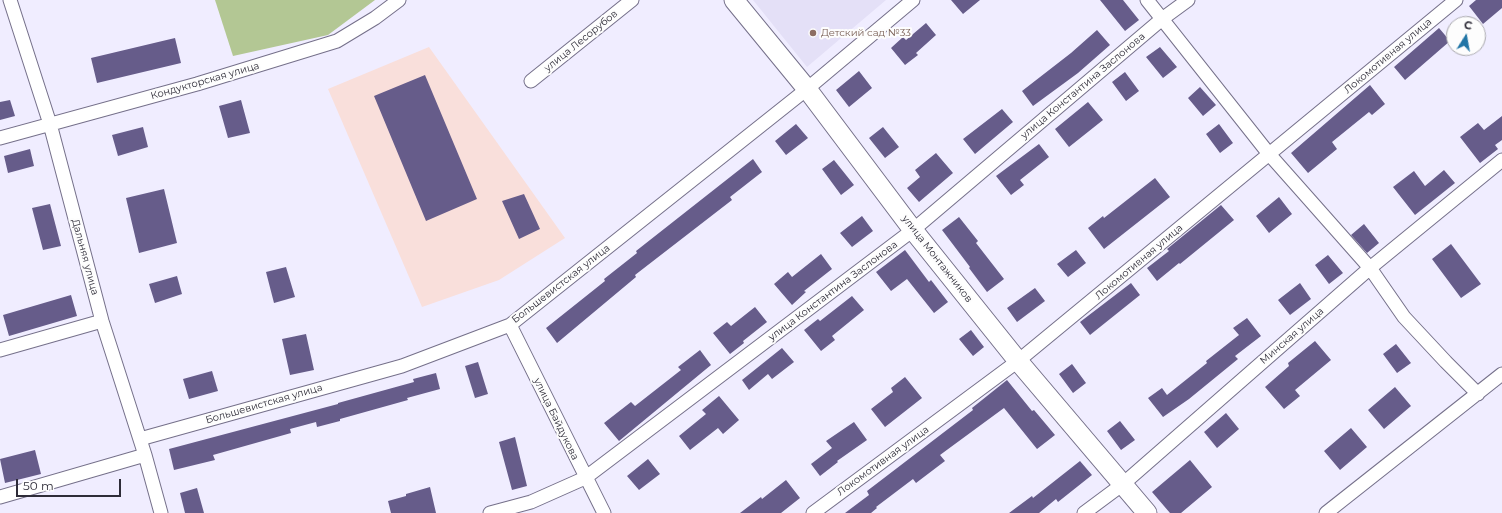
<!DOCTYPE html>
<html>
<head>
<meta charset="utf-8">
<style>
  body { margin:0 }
  #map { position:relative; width:1502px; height:513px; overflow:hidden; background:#f0edff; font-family:Montserrat,sans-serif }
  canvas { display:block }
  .north { position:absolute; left:1446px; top:16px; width:40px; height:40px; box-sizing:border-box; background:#fdfdfd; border:1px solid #aaa9ae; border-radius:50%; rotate:11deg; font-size:11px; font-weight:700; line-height:16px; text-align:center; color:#2e2c38 }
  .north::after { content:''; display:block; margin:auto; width:14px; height:18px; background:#2175a6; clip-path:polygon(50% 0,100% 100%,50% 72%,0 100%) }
  .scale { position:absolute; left:16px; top:479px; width:105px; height:18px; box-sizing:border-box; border:2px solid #2e2c38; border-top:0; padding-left:5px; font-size:12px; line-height:14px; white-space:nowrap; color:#2e2c38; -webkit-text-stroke:3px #fdfdfd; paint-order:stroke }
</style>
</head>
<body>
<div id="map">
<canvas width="1502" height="513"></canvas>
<div class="north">С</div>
<div class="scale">50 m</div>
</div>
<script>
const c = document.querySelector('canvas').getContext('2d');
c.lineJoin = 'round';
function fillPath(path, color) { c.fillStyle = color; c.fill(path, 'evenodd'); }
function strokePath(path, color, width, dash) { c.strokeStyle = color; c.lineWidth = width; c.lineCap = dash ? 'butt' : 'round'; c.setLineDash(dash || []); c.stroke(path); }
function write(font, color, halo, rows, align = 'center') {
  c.font = font + ' Montserrat,sans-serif'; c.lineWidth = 4; c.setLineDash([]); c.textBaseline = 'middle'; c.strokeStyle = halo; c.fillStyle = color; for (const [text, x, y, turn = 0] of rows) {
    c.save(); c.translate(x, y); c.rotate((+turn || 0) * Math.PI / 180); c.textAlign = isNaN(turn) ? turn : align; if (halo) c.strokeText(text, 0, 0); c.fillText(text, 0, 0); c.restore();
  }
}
fillPath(new Path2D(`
  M 753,0 L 886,0 L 807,67 Z`), '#e4e0f7');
fillPath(new Path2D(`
  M 429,47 L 565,238 L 499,280 L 422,307 L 328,89 Z`), '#f9dfdb');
fillPath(new Path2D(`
  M 215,0 L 375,0 L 328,35 L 233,56 Z`), '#b3c794');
fillPath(new Path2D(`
  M 951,0 L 980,0 L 963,14 Z
  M 1100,0 L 1123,0 L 1139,20 L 1125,31 Z
  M 1476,0 L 1502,0 L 1502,8 L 1483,24 L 1469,6 Z
  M 926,23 L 936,35 L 916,53 L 918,55 L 905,65 L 891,48 L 903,37 L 906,40 Z
  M 1439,28 L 1450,41 L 1405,80 L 1394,67 Z
  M 1097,30 L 1110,45 L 1078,73 L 1033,106 L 1022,91 L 1071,53 Z
  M 175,38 L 181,63 L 97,83 L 91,58 Z
  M 1160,47 L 1177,67 L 1163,78 L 1146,57 Z
  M 859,71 L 872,88 L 849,107 L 836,90 Z
  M 1125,72 L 1139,91 L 1126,101 L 1112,82 Z
  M 425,75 L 477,199 L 426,221 L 374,96 Z
  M 1370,85 L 1385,104 L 1372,115 L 1369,112 L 1332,142 L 1337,149 L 1308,173 L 1291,153 Z
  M 1200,87 L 1216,105 L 1203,116 L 1188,98 Z
  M 10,100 L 15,116 L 0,120 L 0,102 Z
  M 241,100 L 250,133 L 228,138 L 219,106 Z
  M 1088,102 L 1103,120 L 1069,147 L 1055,129 Z
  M 1002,109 L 1013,122 L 975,154 L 963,139 Z
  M 1502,116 L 1502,140 L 1495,145 L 1498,149 L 1480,163 L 1460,137 L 1478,123 L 1484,130 Z
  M 796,124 L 808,138 L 786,155 L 775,141 Z
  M 1219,124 L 1233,143 L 1220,153 L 1206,134 Z
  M 143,127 L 148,147 L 118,156 L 112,135 Z
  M 883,127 L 899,147 L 885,158 L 869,138 Z
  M 1039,144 L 1049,157 L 1020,180 L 1024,185 L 1011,195 L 996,176 Z
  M 30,149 L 34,166 L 8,173 L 4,156 Z
  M 936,153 L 953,173 L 919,202 L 907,188 L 920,177 L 915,170 Z
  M 753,159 L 762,172 L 730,197 L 732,200 L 635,275 L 636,277 L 557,343 L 546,328 L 605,281 L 604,279 L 637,253 L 636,251 Z
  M 834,160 L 854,185 L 841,195 L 822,169 Z
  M 1444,170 L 1455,183 L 1415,215 L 1393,187 L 1414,171 L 1425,186 Z
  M 1155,178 L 1170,197 L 1104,249 L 1088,228 L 1103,216 L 1104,218 Z
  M 164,189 L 177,243 L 139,253 L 126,198 Z
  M 524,194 L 540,229 L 519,239 L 502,201 Z
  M 1279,197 L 1292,214 L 1269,233 L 1256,216 Z
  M 50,204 L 61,246 L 43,250 L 32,208 Z
  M 1221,205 L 1234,220 L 1180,264 L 1179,263 L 1157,281 L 1147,268 L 1169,251 L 1167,249 Z
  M 862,216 L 873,231 L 852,247 L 840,233 Z
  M 959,217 L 978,241 L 976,243 L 1004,279 L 987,292 L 969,268 L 970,267 L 942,230 Z
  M 1364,224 L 1379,243 L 1367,253 L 1351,235 Z
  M 1451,244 L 1481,284 L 1461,298 L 1432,259 Z
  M 905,250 L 929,282 L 931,280 L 948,302 L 934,313 L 907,279 L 891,291 L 876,272 Z
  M 1076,250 L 1086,263 L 1068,277 L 1057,264 Z
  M 821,254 L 832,269 L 804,291 L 806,292 L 792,305 L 774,284 L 788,272 L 792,277 Z
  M 1328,255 L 1343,273 L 1329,284 L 1315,265 Z
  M 286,267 L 295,297 L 274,303 L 266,272 Z
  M 177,276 L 182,294 L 155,303 L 149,284 Z
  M 1131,283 L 1140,295 L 1090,335 L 1080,322 Z
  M 1300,283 L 1311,299 L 1290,315 L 1278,300 Z
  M 1035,288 L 1045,301 L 1017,322 L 1007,308 Z
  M 71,295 L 77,316 L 9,336 L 3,315 Z
  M 852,296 L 864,310 L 832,336 L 835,340 L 821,351 L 804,330 L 818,319 L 820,321 Z
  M 755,307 L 767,322 L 743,341 L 744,343 L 730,354 L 713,333 L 727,322 L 731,326 Z
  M 1247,318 L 1261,336 L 1235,356 L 1238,359 L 1189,399 L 1163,417 L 1148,398 L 1162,388 L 1167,395 L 1207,363 L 1206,361 L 1239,335 L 1233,328 Z
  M 971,330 L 984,347 L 973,356 L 959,339 Z
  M 306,334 L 314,370 L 290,375 L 282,339 Z
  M 1315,341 L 1331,360 L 1295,390 L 1300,396 L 1284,409 L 1265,387 L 1289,366 L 1288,363 Z
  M 1396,344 L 1411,363 L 1397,373 L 1383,354 Z
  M 782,348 L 794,362 L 772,379 L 768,374 L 749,390 L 742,380 Z
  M 700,350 L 711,365 L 619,441 L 604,423 L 631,402 L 635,406 L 681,370 L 678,367 Z
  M 478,362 L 488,394 L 475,398 L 465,366 Z
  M 1072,364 L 1086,383 L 1073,393 L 1059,374 Z
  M 212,371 L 218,391 L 189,399 L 183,379 Z
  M 436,373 L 440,389 L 407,398 L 408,400 L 340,419 L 340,421 L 317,427 L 316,422 L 290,429 L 291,433 L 213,455 L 215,460 L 174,470 L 169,449 L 338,404 L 338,403 L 414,382 L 413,379 Z
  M 905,377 L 922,398 L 885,427 L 871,409 L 893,392 L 891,388 Z
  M 1007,380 L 1032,411 L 1034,410 L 1055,435 L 1037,449 L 1004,408 L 940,455 L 945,461 L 916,483 L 913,479 L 876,507 L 877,508 L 871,513 L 845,513 L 869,495 L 867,491 L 973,410 L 972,408 Z
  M 1395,387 L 1411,406 L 1384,429 L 1368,410 Z
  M 719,396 L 739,420 L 723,434 L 718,428 L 690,450 L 679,436 L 706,414 L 702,410 Z
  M 1226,413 L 1239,429 L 1217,448 L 1204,432 Z
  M 1120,421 L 1135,440 L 1121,450 L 1107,431 Z
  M 854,422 L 867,440 L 837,461 L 838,462 L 820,476 L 811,464 L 832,448 L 826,441 Z
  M 1351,428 L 1367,447 L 1340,470 L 1324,451 Z
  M 515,437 L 527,486 L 512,490 L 499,442 Z
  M 35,450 L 41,474 L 5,483 L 0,459 Z
  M 648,459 L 660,474 L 639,490 L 627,476 Z
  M 1190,460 L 1212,487 L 1181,513 L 1170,513 L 1152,492 Z
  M 1080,461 L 1092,475 L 1058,502 L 1056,499 L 1039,513 L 1009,513 L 1032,496 L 1033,498 Z
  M 786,480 L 800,498 L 781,513 L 740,513 L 761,497 L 762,499 Z
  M 430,487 L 436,513 L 391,513 L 388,501 L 406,496 L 406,494 Z
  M 197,488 L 204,513 L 185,513 L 180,493 Z`), '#665c8a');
const street = new Path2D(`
  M 10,0 L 50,124 L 102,321 L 145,455 L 161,513
  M 1147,0 L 1269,154 L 1370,268 L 1404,317 L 1446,362 L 1478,394
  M 531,81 L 632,0
  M 0,138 L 197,84 L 337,41 L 375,18 L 399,0
  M 510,325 L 604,513
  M 0,350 L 102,321
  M 140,439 L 402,366 L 510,325 L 807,89 L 913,0
  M 0,497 L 145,455
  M 490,513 L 531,502 L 585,478 L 913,230 L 1162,19 L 1188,0
  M 813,513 L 1018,361 L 1456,0
  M 1084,513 L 1123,484 L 1370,268 L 1502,160
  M 1326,513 L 1502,374`);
const secondary = new Path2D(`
  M 734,0 L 807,89 L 913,230 L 1018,361 L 1147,513`);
strokePath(street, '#75708a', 15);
strokePath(secondary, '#75708a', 21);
strokePath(street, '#fff', 13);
strokePath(secondary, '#fff', 19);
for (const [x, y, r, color] of [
  [813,33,4,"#8d6e63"]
]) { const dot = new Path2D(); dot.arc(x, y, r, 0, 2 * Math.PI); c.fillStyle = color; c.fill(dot); strokePath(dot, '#fdfdfd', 1.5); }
write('10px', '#785e54', '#fdfdfd', [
  ["Детский сад №33",821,33]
], 'left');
write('10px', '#2e2c38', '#fdfdfd', [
  ["улица Лесорубов",581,41,-39],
  ["Локомотивная улица",1388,56,-40],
  ["Кондукторская улица",205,81,-16],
  ["улица Константина Заслонова",1083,86,-40],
  ["Дальняя улица",85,257,75],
  ["улица Монтажников",937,259,52],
  ["Локомотивная улица",1139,262,-40],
  ["Большевистская улица",561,284,-38],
  ["улица Константина Заслонова",833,291,-37],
  ["Минская улица",1292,336,-41],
  ["Большевистская улица",264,404,-16],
  ["улица Байдукова",556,419,64],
  ["Локомотивная улица",883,461,-36]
]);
</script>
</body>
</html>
